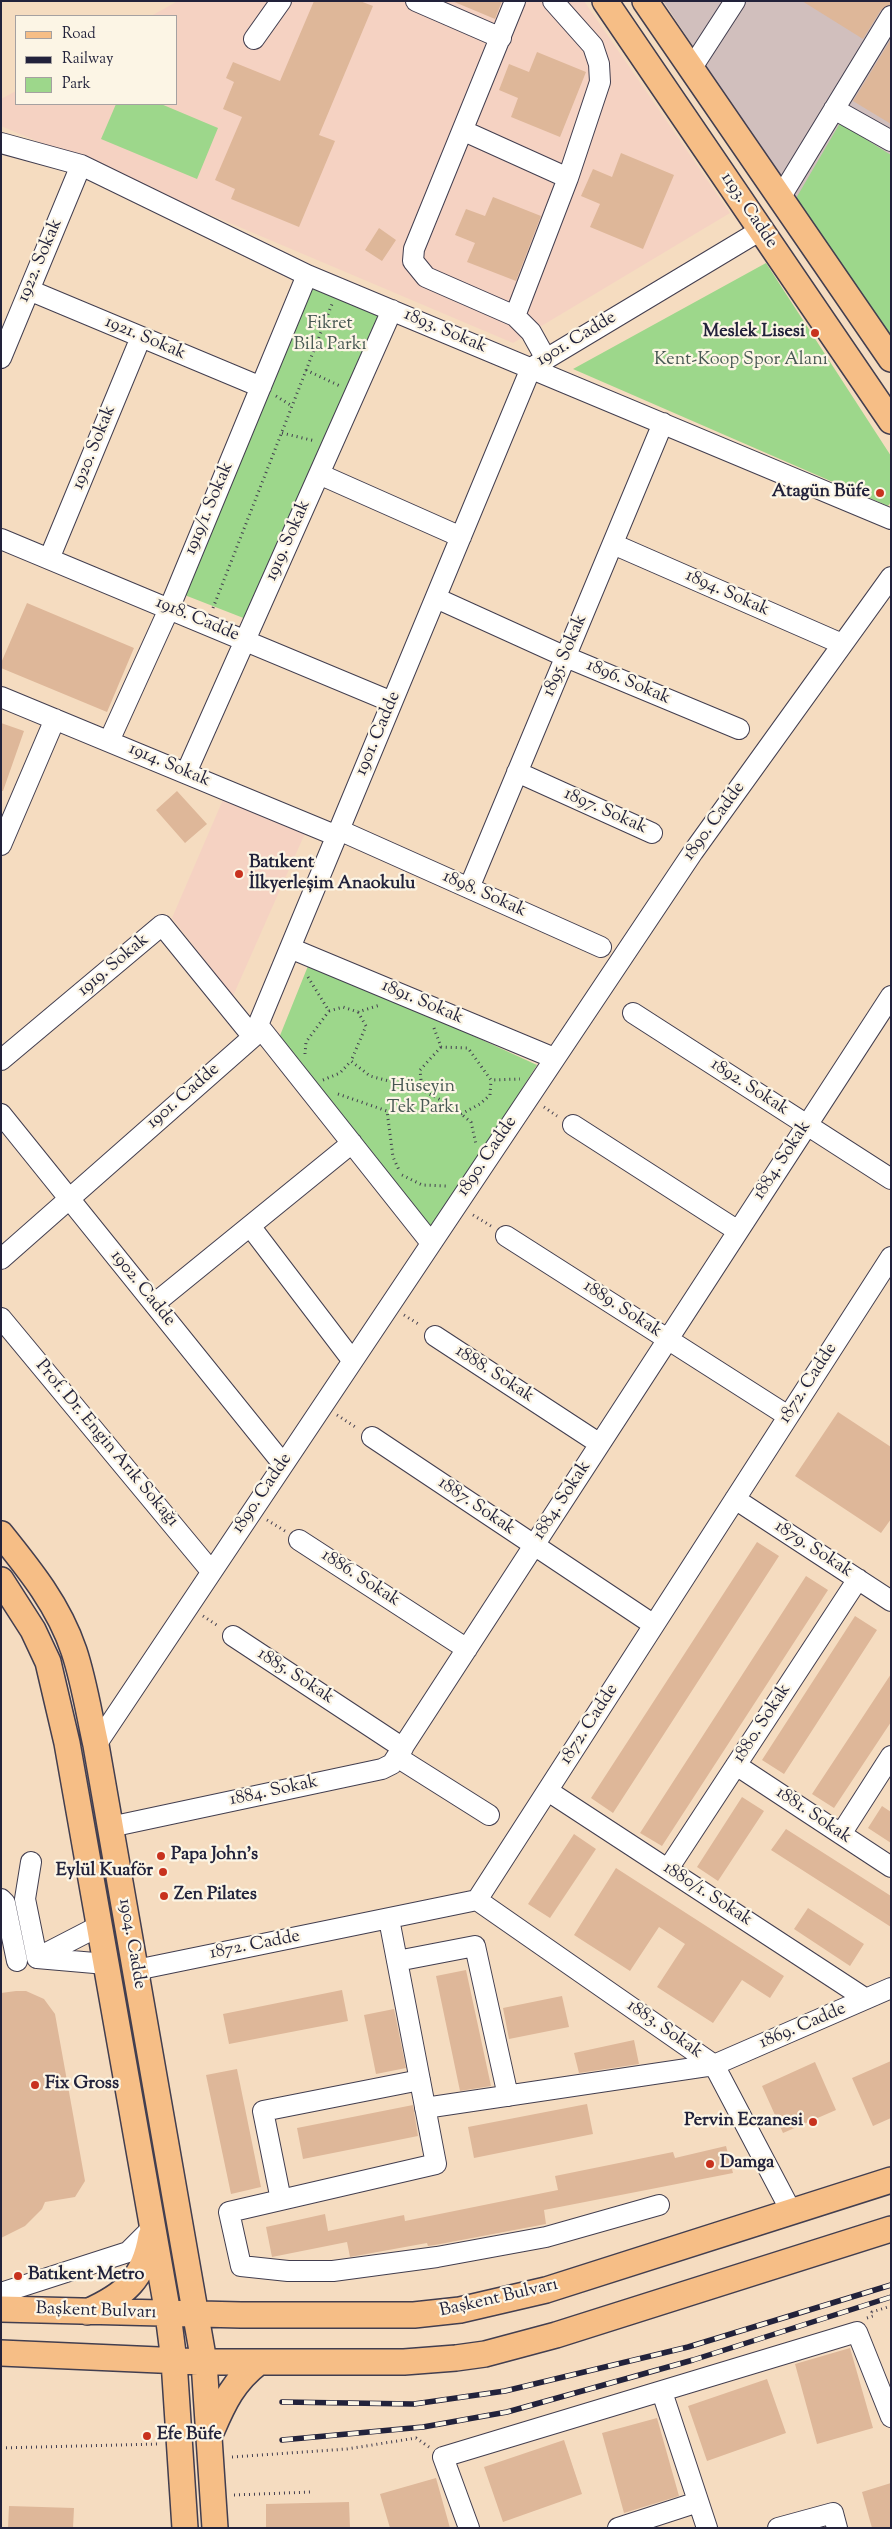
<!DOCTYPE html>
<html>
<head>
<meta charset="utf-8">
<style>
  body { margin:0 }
  #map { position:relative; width:892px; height:2529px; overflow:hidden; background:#f5dcc0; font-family:"Sorts Mill Goudy",serif }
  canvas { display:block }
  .frame { position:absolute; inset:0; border:2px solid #22223b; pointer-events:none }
  .legend { position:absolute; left:15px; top:15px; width:162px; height:90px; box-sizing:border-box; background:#fcf5e5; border:1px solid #a5a1a1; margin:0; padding:6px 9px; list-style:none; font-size:15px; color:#22223b }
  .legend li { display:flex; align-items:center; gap:10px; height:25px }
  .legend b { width:25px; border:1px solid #a5a1a1 }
</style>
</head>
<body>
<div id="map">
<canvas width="892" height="2529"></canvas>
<div class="frame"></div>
<ul class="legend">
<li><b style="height:6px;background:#f6be86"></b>Road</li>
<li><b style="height:6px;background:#22223b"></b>Railway</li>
<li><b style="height:14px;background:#9dd78b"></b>Park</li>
</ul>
</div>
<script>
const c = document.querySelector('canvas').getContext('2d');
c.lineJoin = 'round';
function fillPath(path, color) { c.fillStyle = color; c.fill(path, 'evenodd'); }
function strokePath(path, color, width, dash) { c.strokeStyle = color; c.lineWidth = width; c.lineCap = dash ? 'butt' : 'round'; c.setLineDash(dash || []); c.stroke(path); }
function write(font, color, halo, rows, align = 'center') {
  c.font = font + ' "Sorts Mill Goudy",serif'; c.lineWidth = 4.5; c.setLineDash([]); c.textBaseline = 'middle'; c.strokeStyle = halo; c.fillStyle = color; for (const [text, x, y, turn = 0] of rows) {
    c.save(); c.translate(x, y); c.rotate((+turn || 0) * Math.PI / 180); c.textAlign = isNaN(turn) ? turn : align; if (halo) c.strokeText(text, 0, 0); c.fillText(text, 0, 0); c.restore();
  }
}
fillPath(new Path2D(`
  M 178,1 L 584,1 L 730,213 L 513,343 L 1,126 L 1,99 L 16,91 L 16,104 L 176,104 L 176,16 L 151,16 Z
  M 225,795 L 306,831 L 233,996 L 172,918 Z`), '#f5d2c2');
fillPath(new Path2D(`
  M 663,1 L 891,1 L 891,344 L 795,200 Z`), '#d1bfbd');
fillPath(new Path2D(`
  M 116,104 L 161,104 L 218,128 L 197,179 L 101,139 Z
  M 840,123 L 891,155 L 891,344 L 795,200 Z
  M 766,263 L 891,456 L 891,502 L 888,506 L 573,369 Z
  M 309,283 L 379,315 L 246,619 L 182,594 Z
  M 310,961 L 537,1065 L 430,1234 L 279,1038 Z`), '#9dd78b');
fillPath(new Path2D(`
  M 314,1 L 360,1 L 373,6 L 319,135 L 335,141 L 299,227 L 231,199 L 235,189 L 215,180 L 242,117 L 223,109 L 234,82 L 226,78 L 233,62 L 280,81 Z
  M 452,1 L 502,1 L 495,19 Z
  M 802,1 L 891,1 L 891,4 L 881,10 L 863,39 Z
  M 891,39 L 891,124 L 853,101 Z
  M 537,52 L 586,72 L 560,137 L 511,117 L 518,98 L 499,90 L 509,64 L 529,72 Z
  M 621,153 L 674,175 L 643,249 L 590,227 L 600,204 L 581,196 L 593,169 L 612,177 Z
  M 493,197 L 541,216 L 516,281 L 467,262 L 475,243 L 455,235 L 466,209 L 485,216 Z
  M 379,228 L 396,240 L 382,261 L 365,250 Z
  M 27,603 L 134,648 L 107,712 L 1,668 L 1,663 Z
  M 1,723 L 24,731 L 3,791 L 1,791 Z
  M 177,791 L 207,824 L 185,843 L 156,810 Z
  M 838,1412 L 891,1447 L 891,1519 L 881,1533 L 795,1476 Z
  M 757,1542 L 779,1556 L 613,1813 L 591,1798 Z
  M 806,1576 L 828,1590 L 662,1846 L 640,1833 Z
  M 855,1616 L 877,1630 L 784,1774 L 762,1760 Z
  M 891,1674 L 891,1722 L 834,1808 L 812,1794 Z
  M 742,1797 L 764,1811 L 718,1881 L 697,1867 Z
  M 882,1806 L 891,1812 L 891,1843 L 868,1828 Z
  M 786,1829 L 891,1896 L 891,1927 L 771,1850 Z
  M 574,1834 L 596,1849 L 550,1918 L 528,1904 Z
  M 616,1868 L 784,1976 L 770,1998 L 742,1980 L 713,2023 L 657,1987 L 685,1944 L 659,1927 L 630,1971 L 574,1935 Z
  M 808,1908 L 864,1944 L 850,1966 L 794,1929 Z
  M 466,1970 L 491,2086 L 460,2091 L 436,1976 Z
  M 342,1990 L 348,2021 L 229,2044 L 223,2014 Z
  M 16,1991 L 26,1991 L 44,1999 L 55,2014 L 85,2181 L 75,2197 L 45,2202 L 42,2209 L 25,2226 L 1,2238 L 1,1993 Z
  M 562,1996 L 569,2027 L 509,2039 L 503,2008 Z
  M 394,2009 L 406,2068 L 376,2074 L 364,2015 Z
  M 634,2040 L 639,2064 L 579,2073 L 574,2053 Z
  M 891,2061 L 891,2118 L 873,2126 L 852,2078 Z
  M 815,2062 L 836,2110 L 783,2133 L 762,2086 Z
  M 237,2069 L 261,2187 L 231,2194 L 206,2075 Z
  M 587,2104 L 593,2134 L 474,2158 L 468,2127 Z
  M 413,2105 L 418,2136 L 303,2159 L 297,2128 Z
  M 726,2146 L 733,2173 L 544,2210 L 546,2224 L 435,2245 L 428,2246 L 427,2243 L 350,2257 L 347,2242 L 272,2257 L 266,2227 L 325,2214 L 328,2231 L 404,2215 L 405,2221 L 558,2190 L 555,2176 L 673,2152 L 675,2158 Z
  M 850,2348 L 873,2428 L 817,2444 L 795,2364 Z
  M 767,2379 L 786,2433 L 707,2461 L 688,2406 Z
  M 657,2418 L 679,2496 L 624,2513 L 602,2433 Z
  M 564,2440 L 582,2494 L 503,2522 L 484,2467 Z
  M 436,2478 L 450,2528 L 390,2528 L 380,2494 Z
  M 891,2483 L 891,2528 L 872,2528 L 862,2492 Z
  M 349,2502 L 350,2528 L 266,2528 L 266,2504 Z
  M 9,2506 L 74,2508 L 73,2528 L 8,2528 Z`), '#deb799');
const minor = new Path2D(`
  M 416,1 L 501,38
  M 515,1 L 414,249 L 413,261 L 426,277 L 515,316 L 531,332 L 546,359
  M 254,39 L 281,1
  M 691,69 L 735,1
  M 834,109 L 891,141
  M 464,131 L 568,178
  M 1,143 L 81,165 L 307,275 L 891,519
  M 780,198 L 891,16
  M 29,290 L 261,387
  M 515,316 L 568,178 L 600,82 L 599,64 L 593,46 L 553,1
  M 1,358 L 81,165
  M 319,474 L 461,537
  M 1,539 L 392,702
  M 613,544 L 842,644
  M 49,559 L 141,337
  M 436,598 L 566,657 L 739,729
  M 1,697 L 337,836
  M 109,741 L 169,609 L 307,275
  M 517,772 L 652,833
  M 186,773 L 392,310
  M 339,830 L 601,947
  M 1,845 L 55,719
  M 469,888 L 663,423
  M 290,948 L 554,1058
  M 633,1013 L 891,1179
  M 258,1025 L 431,1243
  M 1,1060 L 162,925 L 253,1037
  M 1,1114 L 283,1464
  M 573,1125 L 738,1231
  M 250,1226 L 352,1360
  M 506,1236 L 788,1416
  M 1,1259 L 253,1037 L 531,368 L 761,230
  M 154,1304 L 352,1143
  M 1,1318 L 211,1571
  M 435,1336 L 600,1444
  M 372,1437 L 654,1625
  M 735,1499 L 891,1601
  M 299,1540 L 467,1649
  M 233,1636 L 403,1748
  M 96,1745 L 693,852 L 891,577
  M 397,1757 L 489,1815
  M 736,1765 L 891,1867
  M 548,1791 L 866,1999
  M 110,1827 L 382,1769 L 392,1764 L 891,996
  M 841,1834 L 891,1756
  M 31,1862 L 25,1899 L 37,1958
  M 668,1869 L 858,1579
  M 1,1899 L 5,1903 L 17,1961
  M 477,1900 L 714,2065 L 792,2213
  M 389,1919 L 436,2164 L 229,2212 L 241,2266 L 288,2271 L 333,2271 L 437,2257 L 546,2237 L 659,2205
  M 37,1958 L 99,1926
  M 37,1958 L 106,1964
  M 397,1961 L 475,1946 L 508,2096
  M 136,1970 L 477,1900 L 891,1257
  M 425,2108 L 714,2065 L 891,1988
  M 281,2200 L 263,2111 L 420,2080
  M 1,2293 L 128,2252 L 153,2227
  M 662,2392 L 707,2528
  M 469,2528 L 443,2457 L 857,2332 L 891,2417
  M 618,2528 L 698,2502
  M 778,2528 L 833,2513 L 837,2528`);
const major = new Path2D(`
  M 605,1 L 891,421
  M 645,1 L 891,359
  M 1,1534 C 30,1570 59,1606 74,1651 C 84,1681 89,1714 96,1745 L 204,2362 L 215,2528
  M 1,1580 L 33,1630 L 48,1662 L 67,1743 L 168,2314 L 174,2361 L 185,2528
  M 1,2309 L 241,2315 L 414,2315 L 460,2310 L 546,2290 L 891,2180
  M 87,2312 C 125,2295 144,2279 151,2236
  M 1,2353 L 204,2362 L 404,2362 L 456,2358 L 485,2354 L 556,2335 L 891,2229
  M 212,2430 C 224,2402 234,2381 259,2362`);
strokePath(minor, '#423e4f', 22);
strokePath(major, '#423e4f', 28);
strokePath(new Path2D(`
  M 306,370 L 340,386
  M 276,396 L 292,406
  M 282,433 L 315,441
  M 213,608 L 332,304
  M 308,977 L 329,1011 L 343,1007 L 358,1012 L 380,1005
  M 358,1012 L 366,1026 L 351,1061 L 370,1076 L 422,1090
  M 434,1028 L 441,1047 L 468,1048 L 491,1080 L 520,1079
  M 441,1047 L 420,1070 L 422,1090 L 450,1105 L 471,1122 L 476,1144
  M 305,1054 L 306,1042 L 329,1011
  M 323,1080 L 340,1073 L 351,1061
  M 338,1094 L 387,1111 L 393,1157 L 399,1170
  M 544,1107 L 557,1116
  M 461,1114 L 480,1104 L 490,1095 L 491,1080
  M 402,1175 L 422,1185 L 446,1186
  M 473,1215 L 491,1226
  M 404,1315 L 420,1325
  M 337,1415 L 357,1428
  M 267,1520 L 285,1531
  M 203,1616 L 218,1626
  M 867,2318 L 873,2316 L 872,2312 L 891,2306
  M 1,2448 L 158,2444
  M 232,2457 L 347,2449 L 416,2438 L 429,2447
  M 234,2495 L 311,2492`), '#423e4f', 3, [1, 4]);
strokePath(minor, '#fff', 20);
strokePath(major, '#f6be86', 25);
const rail = new Path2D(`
  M 282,2402 L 414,2404 L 505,2391 L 688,2347 L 891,2285
  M 282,2440 L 423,2427 L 507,2412 L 693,2360 L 891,2297`);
strokePath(rail, '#22223b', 5.5);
strokePath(rail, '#fcf5e5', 4, [11]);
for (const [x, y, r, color] of [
  [815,333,5,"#c8321e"],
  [880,493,5,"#c8321e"],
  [239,874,5,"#c8321e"],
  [161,1856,5,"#c8321e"],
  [163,1872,5,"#c8321e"],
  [164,1896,5,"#c8321e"],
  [35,2085,5,"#c8321e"],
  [813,2122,5,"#c8321e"],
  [710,2164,5,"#c8321e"],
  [18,2276,5,"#c8321e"],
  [147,2436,5,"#c8321e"]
]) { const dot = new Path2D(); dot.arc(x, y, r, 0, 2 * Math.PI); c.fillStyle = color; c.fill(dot); strokePath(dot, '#fcf5e5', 2); }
write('18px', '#22223b', '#fcf5e5', [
  ["1193. Cadde",748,211,56],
  ["1922. Sokak",41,261,-67],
  ["1893. Sokak",445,332,23],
  ["1921. Sokak",145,339,23],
  ["1901. Cadde",577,340,-31],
  ["1920. Sokak",95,448,-68],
  ["1919/1. Sokak",210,509,-67],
  ["1919. Sokak",289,541,-66],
  ["1894. Sokak",727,594,24],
  ["1918. Cadde",197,620,23],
  ["1895. Sokak",566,656,-67],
  ["1896. Sokak",628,683,23],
  ["1901. Cadde",379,734,-67],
  ["1914. Sokak",169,766,23],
  ["1897. Sokak",605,812,24],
  ["1890. Cadde",715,822,-54],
  ["1898. Sokak",484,895,24],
  ["1919. Sokak",114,966,-40],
  ["1891. Sokak",422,1003,23],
  ["1892. Sokak",749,1088,33],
  ["1901. Cadde",184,1097,-41],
  ["1890. Cadde",488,1157,-56],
  ["1884. Sokak",783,1161,-57],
  ["1902. Cadde",142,1289,51],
  ["1889. Sokak",622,1310,33],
  ["1888. Sokak",494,1375,33],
  ["1872. Cadde",809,1384,-57],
  ["Prof. Dr. Engin Arık Sokağı",106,1444,50],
  ["1890. Cadde",263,1494,-56],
  ["1884. Sokak",563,1501,-57],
  ["1887. Sokak",476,1507,34],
  ["1879. Sokak",813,1550,33],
  ["1886. Sokak",360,1579,33],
  ["1885. Sokak",295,1677,33],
  ["1880. Sokak",763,1724,-57],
  ["1872. Cadde",590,1725,-57],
  ["1884. Sokak",274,1792,-12],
  ["1881. Sokak",813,1816,34],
  ["1880/1. Sokak",707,1895,33],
  ["1904. Cadde",131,1944,80],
  ["1872. Cadde",255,1946,-11],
  ["1869. Cadde",803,2027,-23],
  ["1883. Sokak",664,2030,35],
  ["Başkent Bulvarı",499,2299,-13],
  ["Başkent Bulvarı",96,2312,2]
]);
write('18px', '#475853', '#fcf5e5', [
  ["Fikret",330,325],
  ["Bila Parkı",330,346],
  ["Kent-Koop Spor Alanı",741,361],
  ["Hüseyin",423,1088],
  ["Tek Parkı",423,1109]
]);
write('bold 18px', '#22223b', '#fcf5e5', [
  ["Meslek Lisesi",805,333,"right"],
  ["Atagün Büfe",870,493,"right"],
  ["Batıkent",249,864],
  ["İlkyerleşim Anaokulu",249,885],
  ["Papa John's",171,1856],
  ["Eylül Kuaför",153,1872,"right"],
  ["Zen Pilates",174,1896],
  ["Fix Gross",45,2085],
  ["Pervin Eczanesi",803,2122,"right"],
  ["Damga",720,2164],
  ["Batıkent Metro",28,2276],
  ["Efe Büfe",157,2436]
], 'left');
</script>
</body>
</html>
